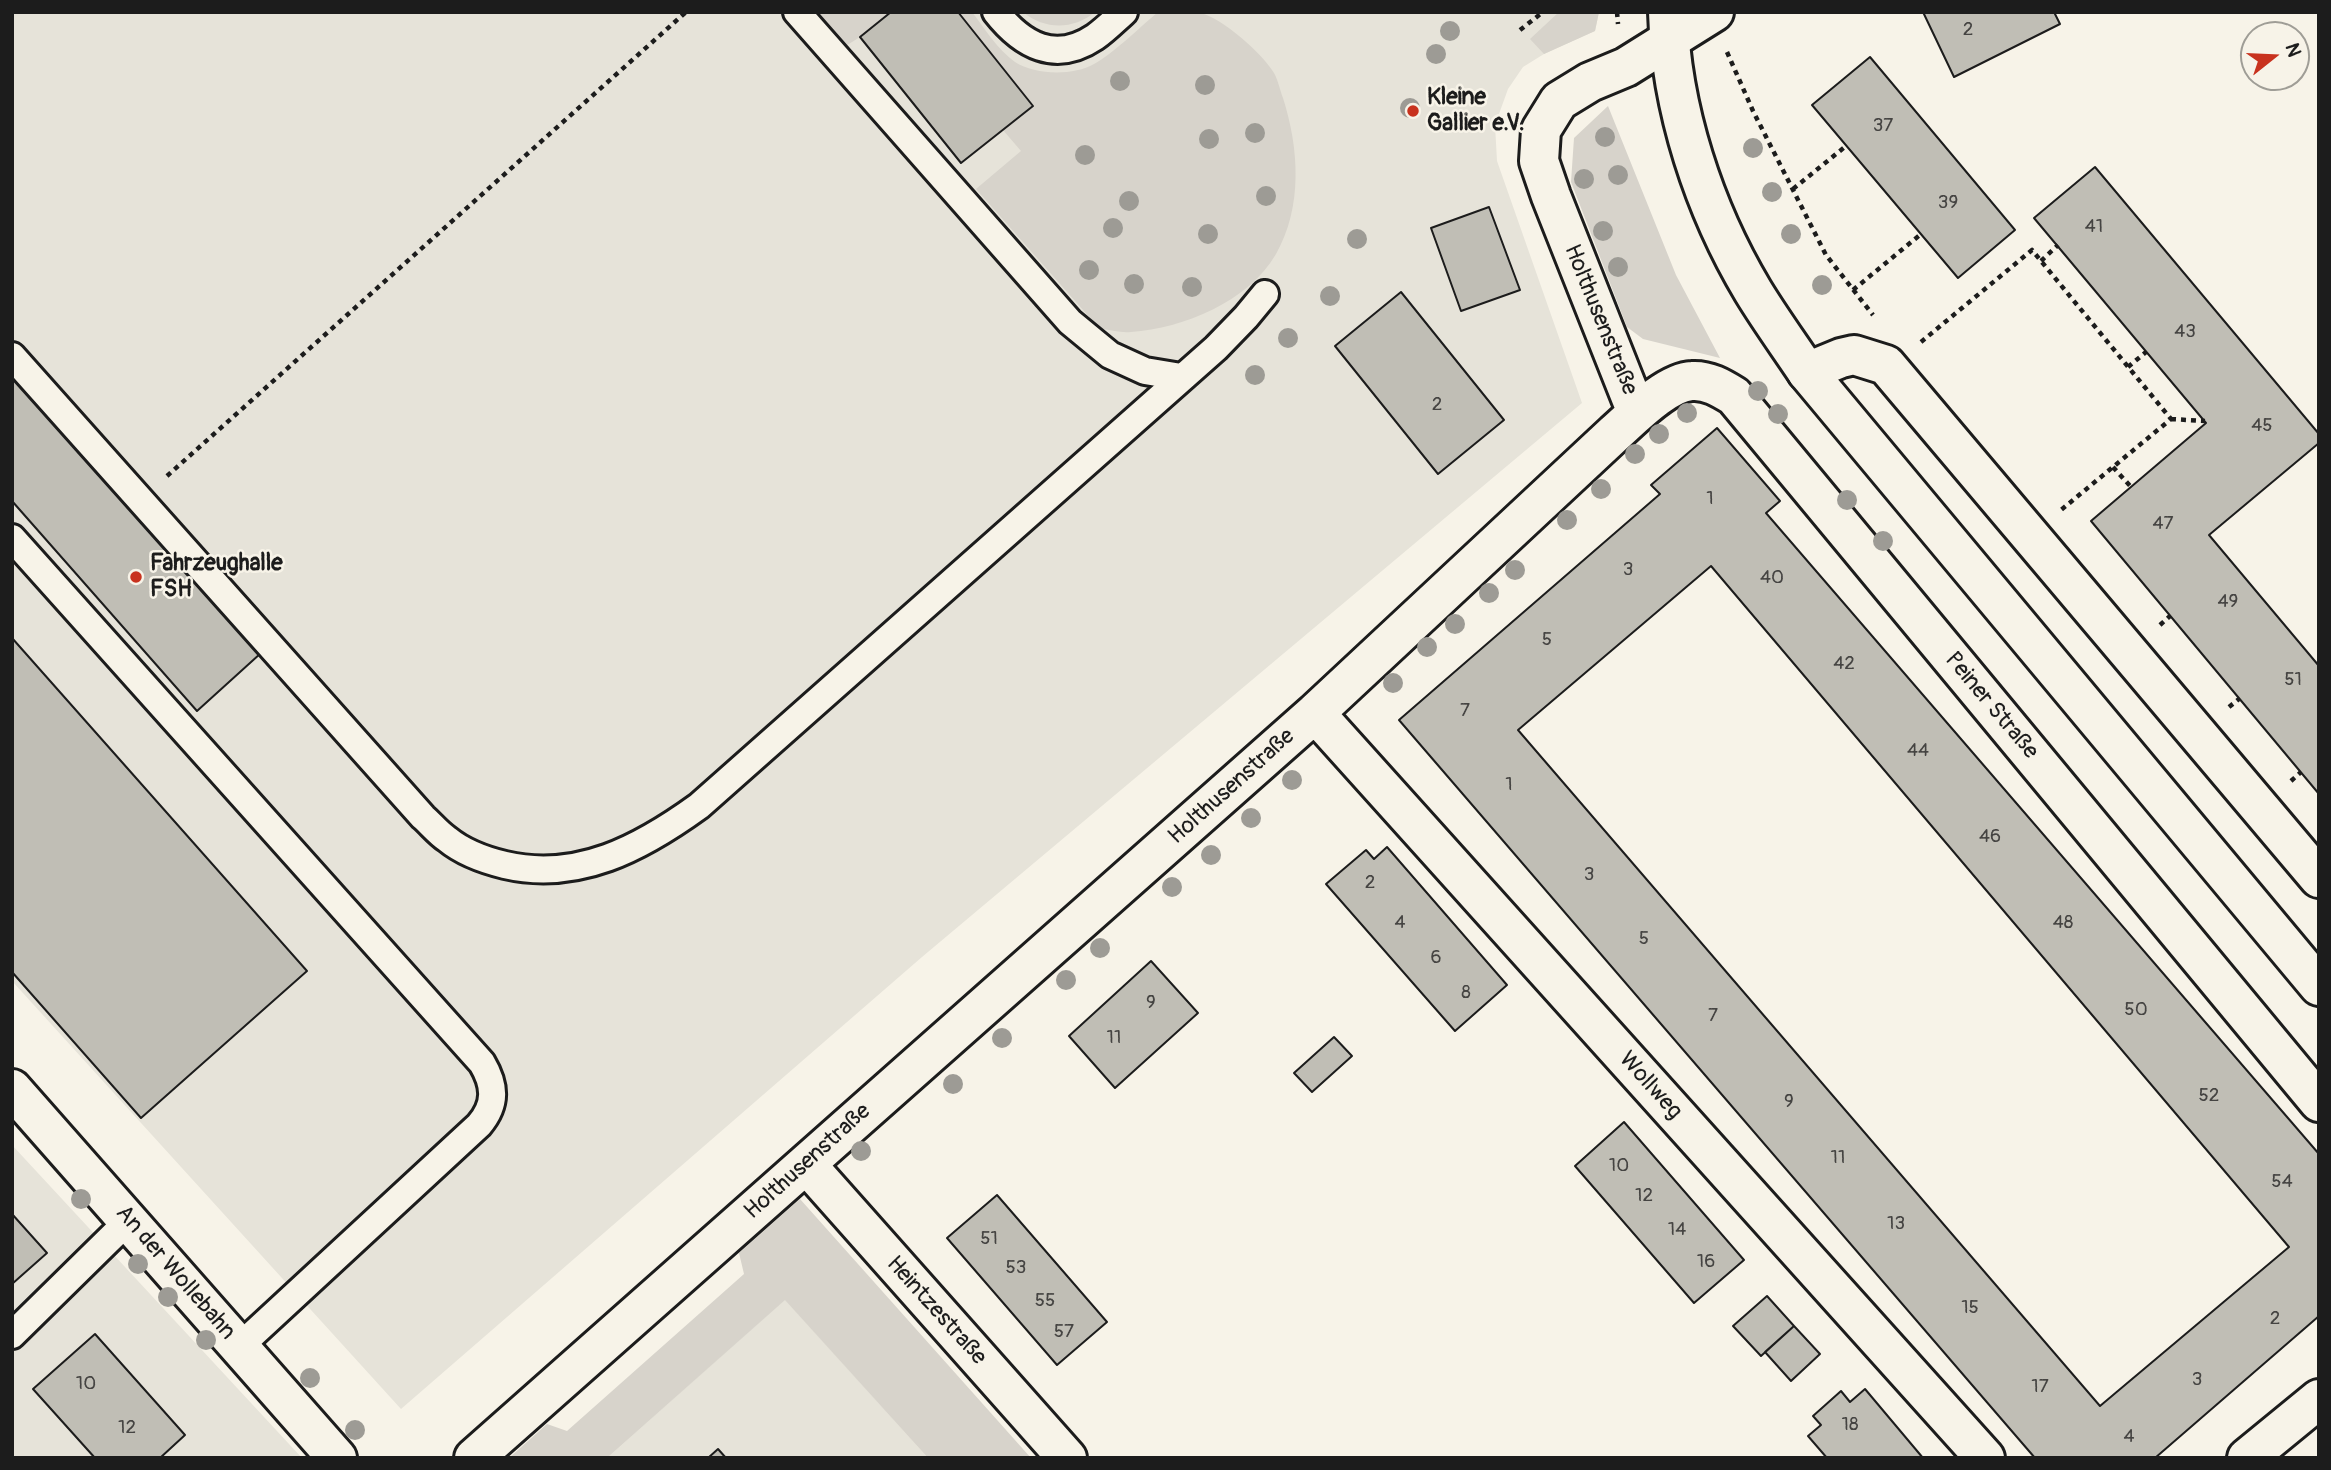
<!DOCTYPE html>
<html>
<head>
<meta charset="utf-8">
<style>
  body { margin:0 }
  #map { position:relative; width:2331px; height:1470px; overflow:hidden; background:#f7f3e8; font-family:Pangolin,sans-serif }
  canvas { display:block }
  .frame { position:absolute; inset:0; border:14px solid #1c1c1c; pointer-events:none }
  .north { position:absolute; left:2240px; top:21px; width:70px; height:70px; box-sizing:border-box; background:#f7f3e8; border:2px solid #9f9d96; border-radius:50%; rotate:72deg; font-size:19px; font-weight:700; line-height:28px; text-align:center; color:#1c1c1c }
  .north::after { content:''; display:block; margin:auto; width:24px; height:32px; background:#c8321e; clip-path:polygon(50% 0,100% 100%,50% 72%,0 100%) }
</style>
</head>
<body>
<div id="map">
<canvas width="2331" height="1470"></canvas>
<div class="frame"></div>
<div class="north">N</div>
</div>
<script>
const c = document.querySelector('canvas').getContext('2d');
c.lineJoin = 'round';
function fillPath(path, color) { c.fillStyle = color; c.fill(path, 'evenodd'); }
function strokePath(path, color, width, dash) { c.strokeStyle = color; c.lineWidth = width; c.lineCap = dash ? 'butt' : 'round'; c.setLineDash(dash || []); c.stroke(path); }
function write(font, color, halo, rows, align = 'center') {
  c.font = font + ' Pangolin,sans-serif'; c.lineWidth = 5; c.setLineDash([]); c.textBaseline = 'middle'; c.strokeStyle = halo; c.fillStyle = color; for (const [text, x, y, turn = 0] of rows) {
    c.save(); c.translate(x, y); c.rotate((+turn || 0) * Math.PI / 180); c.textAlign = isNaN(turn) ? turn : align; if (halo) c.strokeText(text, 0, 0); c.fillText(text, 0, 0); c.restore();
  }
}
fillPath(new Path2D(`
  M 12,12 L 1599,12 L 1595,31 L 1544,54 L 1523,67 L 1508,89 L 1495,125 L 1497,161 L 1582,403 L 922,957 L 401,1409 L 12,981 Z
  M 12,1145 L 302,1458 L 12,1458 Z
  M 785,1299 L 928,1458 L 607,1458 Z`), '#e6e3d9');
fillPath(new Path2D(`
  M 813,12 L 891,12 L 860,37 L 844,47 Z
  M 958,12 L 972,12 C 985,29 998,50 1015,62 C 1035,75 1073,76 1094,64 C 1113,54 1140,27 1158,12 C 1171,12 1188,9 1201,13 C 1223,19 1262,53 1274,73 C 1278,80 1280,90 1283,98 C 1299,148 1303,207 1276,254 C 1248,302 1184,328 1131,332 C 1121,333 1110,330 1099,328 L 976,189 L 1021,151 L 1003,130 L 1033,106 Z
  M 1023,12 L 1095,12 C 1073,30 1045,30 1023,12 Z
  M 1559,12 L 1599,12 L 1595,31 L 1544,54 L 1530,39 Z
  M 1608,106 L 1676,275 L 1720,358 L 1643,339 L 1627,327 L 1571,182 L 1574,138 Z
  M 800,1199 L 1031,1458 L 928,1458 L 785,1300 L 607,1458 L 509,1458 L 547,1424 L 567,1431 L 744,1274 L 739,1253 Z`), '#d7d3cb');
const building = new Path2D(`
  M 891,12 L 958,12 L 1033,106 L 961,163 L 860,37 Z
  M 1923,12 L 2054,12 L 2060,24 L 1954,77 Z
  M 1870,57 L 2015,230 L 1958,278 L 1812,105 Z
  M 2095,167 L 2319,434 L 2319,443 L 2209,535 L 2319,666 L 2319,794 L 2091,521 L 2206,423 L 2034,218 Z
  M 1489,207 L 1520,290 L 1461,311 L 1431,228 Z
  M 1401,292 L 1504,420 L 1438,474 L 1335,346 Z
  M 12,374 L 261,653 L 197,711 L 12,501 Z
  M 1717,428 L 1780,501 L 1766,513 L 2319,1154 L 2319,1316 L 2155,1458 L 2035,1458 L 1399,720 L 1660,494 L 1651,485 ZM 1711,566 L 2289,1247 L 2100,1406 L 1518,730 Z
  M 12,638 L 307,971 L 141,1118 L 12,972 Z
  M 1387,847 L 1507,985 L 1455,1031 L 1326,884 L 1366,850 L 1374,859 Z
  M 1151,961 L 1198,1013 L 1115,1088 L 1069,1036 Z
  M 1334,1037 L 1352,1056 L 1312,1092 L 1294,1073 Z
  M 1624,1122 L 1744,1260 L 1694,1303 L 1575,1166 Z
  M 997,1195 L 1107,1322 L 1057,1365 L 947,1238 Z
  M 12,1214 L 47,1253 L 12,1284 Z
  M 1767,1296 L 1794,1326 L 1761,1356 L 1733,1326 Z
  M 1794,1326 L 1820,1354 L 1791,1381 L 1765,1352 Z
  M 95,1334 L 185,1435 L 160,1458 L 95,1458 L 33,1389 Z
  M 1865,1389 L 1923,1458 L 1827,1458 L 1808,1436 L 1821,1425 L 1813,1416 L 1841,1391 L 1850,1402 Z
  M 718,1449 L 726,1458 L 708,1458 Z`);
fillPath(building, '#c0beb5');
strokePath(building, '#1c1c1c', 2);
const lane = new Path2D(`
  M 797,12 L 1070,322 L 1110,355 L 1145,371 L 1181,377
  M 996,12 C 1022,45 1055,64 1095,37 C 1105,30 1115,20 1124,12
  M 12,356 L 423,817 C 431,824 438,833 447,839 C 464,853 484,860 505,865 C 578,882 641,848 699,806 L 1216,348 L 1246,317 L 1265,294
  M 12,538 L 482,1063 C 495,1085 497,1104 479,1125 L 240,1346
  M 12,1335 L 129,1220`);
const street = new Path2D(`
  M 1807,372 L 1841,358 L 1854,355 L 1886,365 L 2319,878
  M 1637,413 L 1551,196 L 1539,161 L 1541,130 L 1559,101 L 1590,82 L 1626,67 L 1714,12
  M 1315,713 L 1985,1458
  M 12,1089 L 337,1458
  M 806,1164 L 1067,1458
  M 474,1458 L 1315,713 L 1615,433 C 1633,417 1667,382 1692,381 C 1708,380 1721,388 1734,396 L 2319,1102
  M 2247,1458 L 2319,1399`);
const secondary = new Path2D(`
  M 1668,12 C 1671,109 1704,209 1753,291 C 1770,319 1789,345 1807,372 L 2319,986`);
strokePath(lane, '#1c1c1c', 32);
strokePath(street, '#1c1c1c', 44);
strokePath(secondary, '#1c1c1c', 44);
strokePath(new Path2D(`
  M 1617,12 L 1618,24
  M 1520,30 L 1543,12
  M 1727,52 L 1753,111 L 1826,255 L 1873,315
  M 1793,189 L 1846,146
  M 2041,261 L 2058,245
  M 1853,290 L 1921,234
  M 1921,342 L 2032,250 L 2041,261 L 2171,419 L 2061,510
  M 2128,367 L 2146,352
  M 2171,419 L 2205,421
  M 2113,467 L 2131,487
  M 167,476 L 686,12
  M 2160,625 L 2170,616
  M 2229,707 L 2239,699
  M 2291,781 L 2301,772`), '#1c1c1c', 4.5, [5, 5]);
strokePath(lane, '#f7f3e8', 26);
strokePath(street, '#f7f3e8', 38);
strokePath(secondary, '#f7f3e8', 38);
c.fillStyle = '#9d9b95';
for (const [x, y] of [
  [1450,31],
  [1436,54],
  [1120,81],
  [1205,85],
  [1410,108],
  [1255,133],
  [1605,137],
  [1209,139],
  [1753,148],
  [1085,155],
  [1618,175],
  [1584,179],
  [1772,192],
  [1266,196],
  [1129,201],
  [1113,228],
  [1603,231],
  [1208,234],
  [1791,234],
  [1357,239],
  [1618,267],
  [1089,270],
  [1134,284],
  [1822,285],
  [1192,287],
  [1330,296],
  [1288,338],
  [1255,375],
  [1758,391],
  [1687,413],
  [1778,414],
  [1659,434],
  [1635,454],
  [1601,489],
  [1847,500],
  [1567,520],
  [1883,541],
  [1515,570],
  [1489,593],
  [1455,624],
  [1427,647],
  [1393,683],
  [1292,780],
  [1251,818],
  [1211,855],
  [1172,887],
  [1100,948],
  [1066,980],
  [1002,1038],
  [953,1084],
  [861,1151],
  [81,1199],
  [138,1264],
  [168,1297],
  [206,1340],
  [310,1378],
  [355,1430]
]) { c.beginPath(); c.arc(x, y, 10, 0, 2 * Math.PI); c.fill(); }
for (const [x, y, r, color] of [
  [1413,111,7,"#c8321e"],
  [136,577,7,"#c8321e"]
]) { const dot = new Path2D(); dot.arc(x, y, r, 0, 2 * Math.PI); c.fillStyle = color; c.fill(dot); strokePath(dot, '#f7f3e8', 2.5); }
write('19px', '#454442', null, [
  ["2",1968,30],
  ["37",1883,126],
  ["39",1948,203],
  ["41",2094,227],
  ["43",2185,332],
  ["2",1437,405],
  ["45",2262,426],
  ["1",1710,499],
  ["47",2163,524],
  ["3",1628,570],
  ["40",1772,578],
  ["49",2228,602],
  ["5",1547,640],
  ["42",1844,664],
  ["51",2293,680],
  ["7",1465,711],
  ["44",1918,751],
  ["1",1509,785],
  ["46",1990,837],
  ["3",1589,875],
  ["2",1370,883],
  ["4",1400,923],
  ["48",2063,923],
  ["5",1644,939],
  ["6",1436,958],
  ["8",1466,993],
  ["9",1151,1003],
  ["50",2136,1010],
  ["7",1713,1016],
  ["11",1114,1038],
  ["52",2209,1096],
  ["9",1789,1102],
  ["11",1838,1158],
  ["10",1619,1166],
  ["54",2282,1182],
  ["12",1644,1196],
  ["13",1896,1224],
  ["14",1677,1230],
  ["51",989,1239],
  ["16",1706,1262],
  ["53",1016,1268],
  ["55",1045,1301],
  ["15",1970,1308],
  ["2",2275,1319],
  ["57",1064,1332],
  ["3",2197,1380],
  ["10",86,1384],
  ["17",2040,1387],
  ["18",1850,1425],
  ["12",127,1428],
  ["4",2129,1437]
]);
write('bold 23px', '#1c1c1c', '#f7f3e8', [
  ["Kleine",1427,98],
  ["Gallier e.V.",1427,124],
  ["Fahrzeughalle",150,564],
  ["FSH",150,590]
], 'left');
write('23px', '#1c1c1c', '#f7f3e8', [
  ["Holthusenstraße",1600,320,68],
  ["Peiner Straße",1991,706,50],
  ["Holthusenstraße",1232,787,-42],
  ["Wollweg",1650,1086,48],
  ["Holthusenstraße",808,1162,-42],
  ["An der Wollebahn",175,1273,49],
  ["Heintzestraße",936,1311,48]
]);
</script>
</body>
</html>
